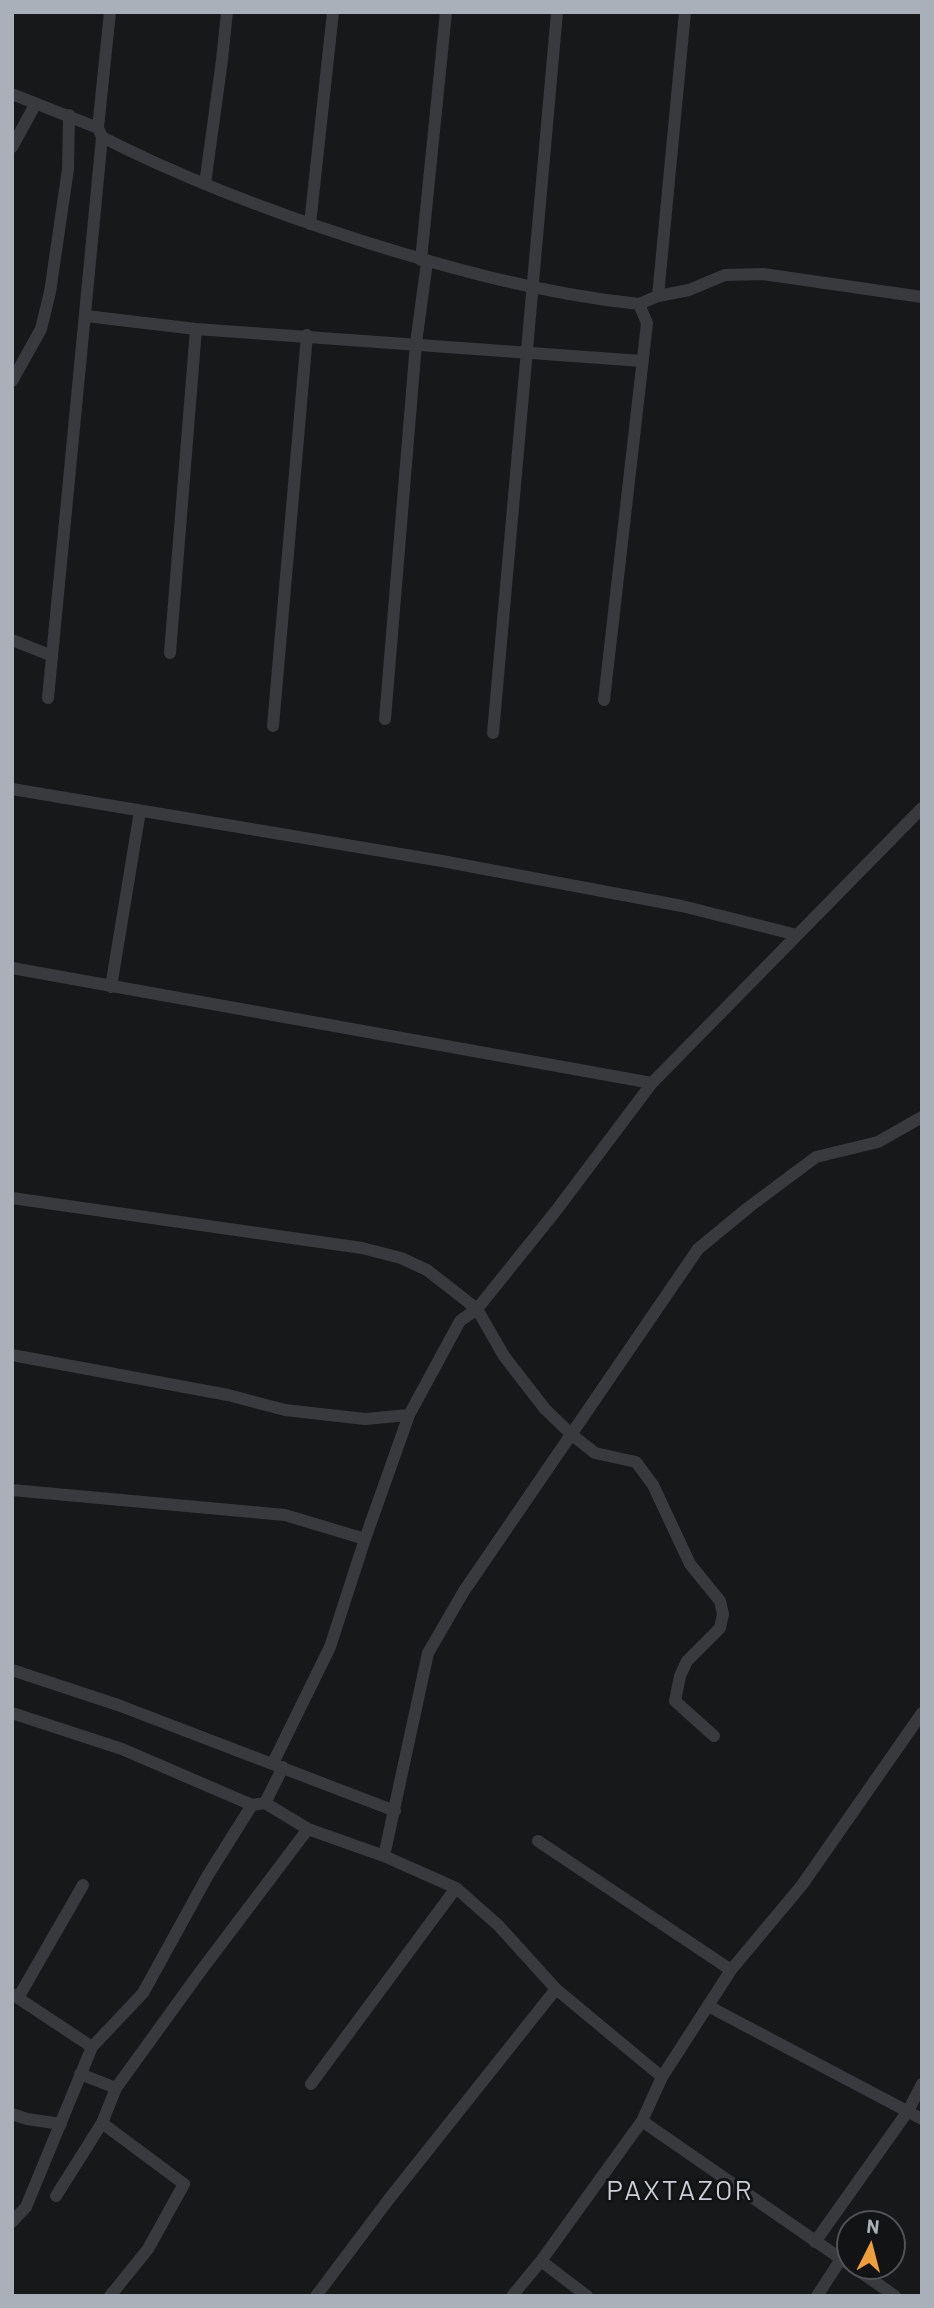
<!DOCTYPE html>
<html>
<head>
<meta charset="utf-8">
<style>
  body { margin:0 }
  #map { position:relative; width:934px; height:2308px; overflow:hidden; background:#171819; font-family:Barlow,sans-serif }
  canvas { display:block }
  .frame { position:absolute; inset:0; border:14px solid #aab0b9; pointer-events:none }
  .north { position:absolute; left:836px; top:2210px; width:70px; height:70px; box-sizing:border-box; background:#121314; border:2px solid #4f5256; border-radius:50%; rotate:6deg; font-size:19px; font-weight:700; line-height:28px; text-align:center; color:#aab0b9 }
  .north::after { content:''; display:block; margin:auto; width:24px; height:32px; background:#ed9f3c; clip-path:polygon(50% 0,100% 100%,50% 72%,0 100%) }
</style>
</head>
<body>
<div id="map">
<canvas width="934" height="2308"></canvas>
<div class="frame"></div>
<div class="north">N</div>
</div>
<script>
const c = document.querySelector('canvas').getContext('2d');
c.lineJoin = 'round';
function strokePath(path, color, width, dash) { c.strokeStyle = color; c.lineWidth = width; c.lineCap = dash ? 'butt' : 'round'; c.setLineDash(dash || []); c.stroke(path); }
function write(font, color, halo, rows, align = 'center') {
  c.font = font + ' Barlow,sans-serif'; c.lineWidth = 6; c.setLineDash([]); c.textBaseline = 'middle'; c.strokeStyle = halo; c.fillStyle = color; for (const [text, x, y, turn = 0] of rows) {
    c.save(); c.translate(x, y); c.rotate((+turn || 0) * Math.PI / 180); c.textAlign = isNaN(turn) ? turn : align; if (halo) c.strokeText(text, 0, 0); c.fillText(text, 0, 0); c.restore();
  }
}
strokePath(new Path2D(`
  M 110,12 L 98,128 L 102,137 C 184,179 272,212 359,240 C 451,269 543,294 639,304
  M 12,94 L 98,128
  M 12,147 L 35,105
  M 205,184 L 222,60 L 227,12
  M 310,224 L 333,12
  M 421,260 L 446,12
  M 658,296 L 689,290 L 725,275 L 763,274 L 922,297
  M 86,316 L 196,329 L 642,361
  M 12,381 L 41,329 L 50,292 L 68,169 L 69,115
  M 12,640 L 50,655
  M 170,653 L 196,329
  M 48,698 L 102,137
  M 604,700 L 647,323 L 639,304 L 658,296 L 685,12
  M 385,719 L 416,343 L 427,262
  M 273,726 L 307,335
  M 493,733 L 557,12
  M 12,789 L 442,861 L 682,906 L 797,935
  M 12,968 L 652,1083
  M 111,987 L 140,811
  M 12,1198 L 362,1248 L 401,1258 L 427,1270 L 477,1309 L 504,1356 L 545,1409 L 572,1435 L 595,1453 L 636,1462 L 653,1485 L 690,1564 L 720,1601 L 723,1614 L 720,1628 L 687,1661 L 680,1676 L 675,1701 L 714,1736
  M 12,1355 L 228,1395 L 285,1410 L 365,1419 L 409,1415
  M 12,1490 L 285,1515 L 365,1539
  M 12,1670 L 118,1705 L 395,1811
  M 12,1713 L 122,1749 L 252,1805 L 265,1803 L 308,1829 L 384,1856 L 456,1888 L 498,1925 L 556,1989 L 662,2077
  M 273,1763 L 330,1647 L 365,1539 L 409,1415 L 460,1321 L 477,1309 L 555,1212 L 652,1083 L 922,808
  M 265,1803 L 283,1767
  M 538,1841 L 731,1970
  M 384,1856 L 428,1653 L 464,1591 L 698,1249 L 749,1207 L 816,1157 L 878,1142 L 922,1117
  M 12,1994 L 92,2047
  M 18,1998 L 83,1885
  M 708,2006 L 922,2119
  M 80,2074 L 116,2088
  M 311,2084 L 456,1888
  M 12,2114 L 27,2119 L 61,2124
  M 642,2121 L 850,2265
  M 102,2123 L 184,2184 L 148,2249 L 110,2296
  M 56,2196 L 102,2123 L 116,2088 L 200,1972 L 308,1829
  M 12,2222 L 26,2207 L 92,2047 L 143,1993 L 208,1875 L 252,1805
  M 815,2242 L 908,2111 L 922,2084
  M 541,2261 L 587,2296
  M 852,2266 L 895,2296
  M 316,2296 L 389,2199 L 556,1989
  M 512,2296 L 541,2261 L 642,2121 L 662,2077 L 731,1970 L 802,1885 L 922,1713
  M 817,2296 L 841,2259`), '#393a3e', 12);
c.letterSpacing = '2px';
write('28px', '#cbcfd5', '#121314', [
  ["PAXTAZOR",680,2191]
]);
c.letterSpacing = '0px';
</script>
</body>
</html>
